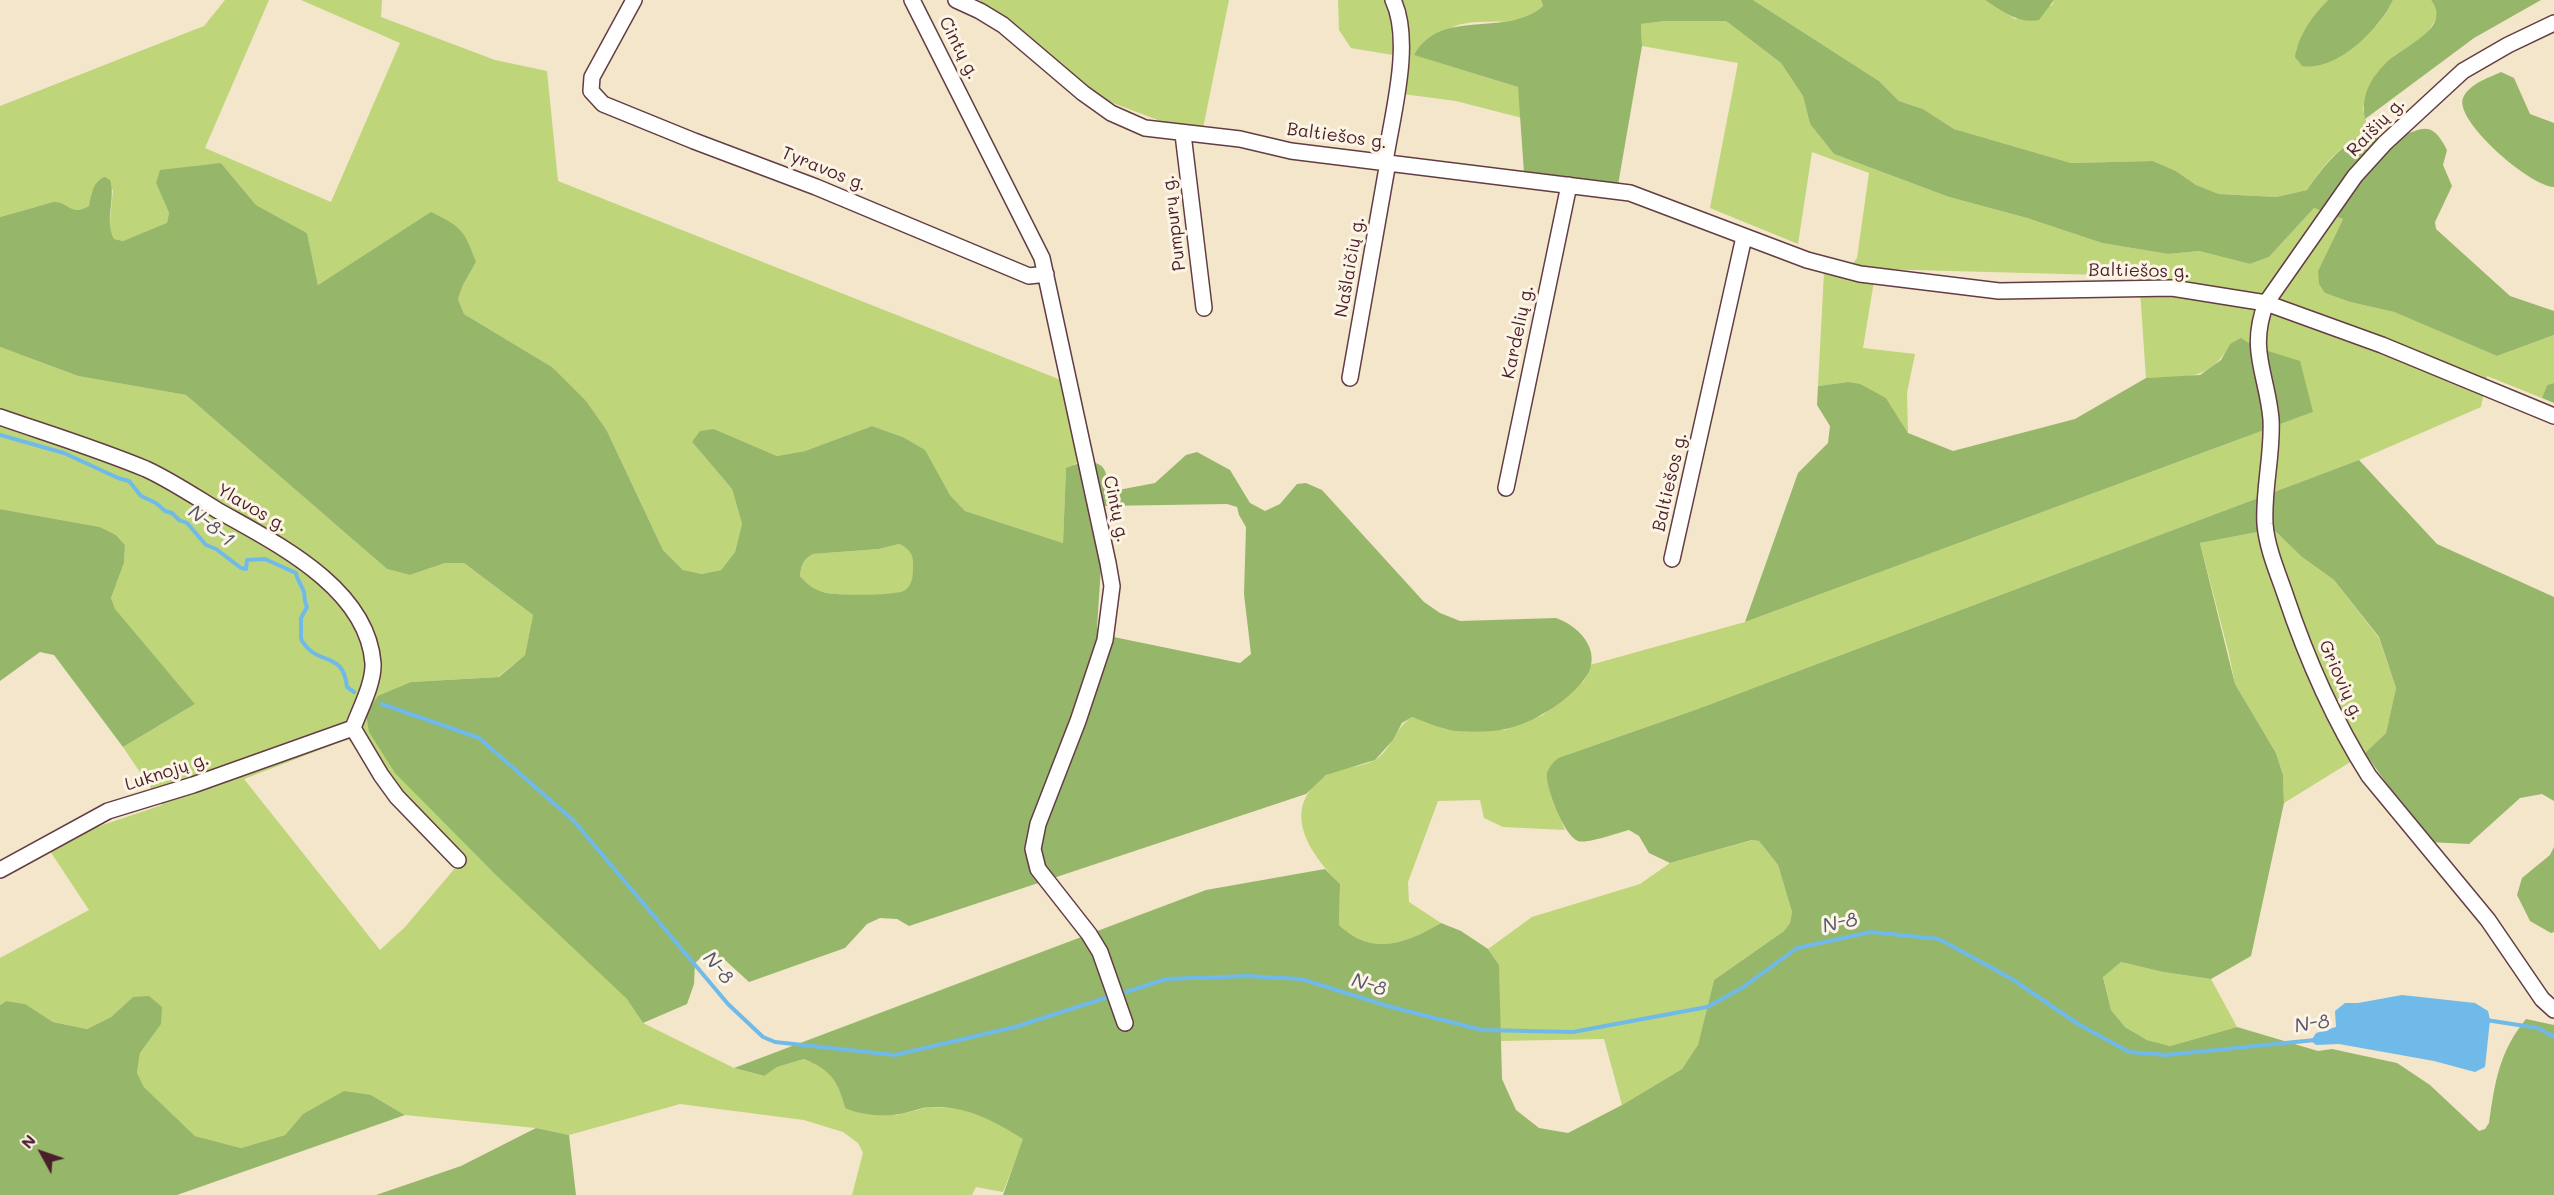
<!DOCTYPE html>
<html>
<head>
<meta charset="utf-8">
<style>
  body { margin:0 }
  #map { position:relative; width:2554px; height:1195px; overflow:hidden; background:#f3e6ca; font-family:Mali,sans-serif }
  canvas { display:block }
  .north { position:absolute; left:12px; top:1123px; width:60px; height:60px; -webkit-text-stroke:4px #fcf5e5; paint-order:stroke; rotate:310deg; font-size:16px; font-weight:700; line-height:24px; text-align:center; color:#4a1f2b }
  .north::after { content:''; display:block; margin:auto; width:21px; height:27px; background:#4a1f2b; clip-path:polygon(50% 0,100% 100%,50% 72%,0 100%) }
</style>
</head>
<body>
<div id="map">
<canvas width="2554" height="1195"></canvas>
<div class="north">N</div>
</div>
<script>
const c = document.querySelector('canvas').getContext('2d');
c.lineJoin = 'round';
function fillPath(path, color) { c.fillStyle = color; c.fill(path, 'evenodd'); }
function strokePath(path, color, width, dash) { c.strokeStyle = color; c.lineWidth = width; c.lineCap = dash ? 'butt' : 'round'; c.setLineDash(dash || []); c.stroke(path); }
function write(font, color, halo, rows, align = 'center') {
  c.font = font + ' Mali,sans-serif'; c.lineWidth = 6; c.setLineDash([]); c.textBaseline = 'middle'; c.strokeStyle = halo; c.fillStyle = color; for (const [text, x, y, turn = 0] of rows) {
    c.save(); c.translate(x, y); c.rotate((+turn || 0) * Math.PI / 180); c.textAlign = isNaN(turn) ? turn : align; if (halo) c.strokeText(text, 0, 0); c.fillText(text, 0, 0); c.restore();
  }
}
fillPath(new Path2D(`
  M 225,0 L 269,0 L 205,148 L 331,202 L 400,43 L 301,0 L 382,0 L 381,17 L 495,60 L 547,71 L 558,181 L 1066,382 L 1077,463 L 1066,468 L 1063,543 L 965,511 L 950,495 L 924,450 L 903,437 L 872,426 L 805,451 L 777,456 L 714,429 L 692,442 L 732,489 L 742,524 L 735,552 L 721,570 L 702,574 L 683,570 L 663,550 L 607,431 L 552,367 L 464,314 L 458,299 L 463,285 L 476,262 L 431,213 L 318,285 L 307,233 L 256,205 L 221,163 L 156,183 L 169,213 L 167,224 L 123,241 L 114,239 L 109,230 L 113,190 L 92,191 L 89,206 C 68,217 70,201 53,202 L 0,217 L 0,106 L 204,26 Z
  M 979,0 L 1229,0 L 1203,128 L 1179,128 L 1105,100 Z
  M 1338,0 L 1541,0 L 1543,6 C 1516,31 1487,16 1458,25 C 1445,29 1426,47 1415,55 L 1518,87 L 1522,118 L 1456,101 L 1403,94 L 1405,57 L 1351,48 L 1339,30 Z
  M 1753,0 L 1985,0 L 2015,19 L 2052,5 L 2054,0 L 2328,0 C 2314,14 2304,31 2296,50 L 2333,59 C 2358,46 2381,27 2393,0 L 2431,0 L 2436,6 L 2438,16 L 2425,36 L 2395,55 L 2376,74 L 2363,108 L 2368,131 C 2340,145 2324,164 2307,190 L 2276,197 L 2219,194 L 2196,185 L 2176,171 L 2153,161 L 2071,163 L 1954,129 L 1923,109 L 1899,101 L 1879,81 Z
  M 1665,21 L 1726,21 L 1781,63 L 1803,96 L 1810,124 L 1834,154 L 1949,197 L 2027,218 L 2102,243 L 2168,254 L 2199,251 L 2250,264 L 2269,257 L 2314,208 L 2343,219 L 2318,271 L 2325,293 L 2350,302 L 2394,312 L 2497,356 L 2554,335 L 2554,383 L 2547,385 L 2542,398 L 2487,376 L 2481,407 L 2359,460 L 1695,710 L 1558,758 C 1537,778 1556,807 1565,830 L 1503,827 L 1484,818 L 1480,800 L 1438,801 L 1408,882 L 1409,902 L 1441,923 C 1417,937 1387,952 1359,939 C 1352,936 1345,930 1339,925 L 1340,884 C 1309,853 1279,809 1325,776 C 1338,767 1359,768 1373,761 C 1391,752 1395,727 1412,717 L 1449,730 L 1505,730 L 1543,715 L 1584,681 L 1590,665 L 1745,622 L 2313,412 L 2230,344 C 2210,382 2184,377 2146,378 L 2139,276 L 1876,269 L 1863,348 L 1915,354 L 1907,393 L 1908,433 L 1886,398 L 1848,382 L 1818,386 L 1824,272 L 1843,277 L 1857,258 L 1869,173 L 1812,152 L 1798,244 L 1710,208 L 1738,63 L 1642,46 L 1641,24 Z
  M 0,347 L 78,376 L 186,395 L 387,569 L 410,575 L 445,563 L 464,563 L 533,615 L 525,655 L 498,677 L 411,682 L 643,1023 L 734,1068 L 763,1076 L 777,1067 L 804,1059 C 831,1069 838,1081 845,1108 L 897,1115 L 930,1107 L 964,1109 L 994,1121 L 1024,1139 L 1003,1192 L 976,1187 L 972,1195 L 852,1195 L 863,1153 L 858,1143 L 843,1132 L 804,1120 L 680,1104 L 569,1135 L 536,1128 L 405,1115 L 371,1095 L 303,1114 L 285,1135 L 241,1148 L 195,1136 L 144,1087 L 137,1073 L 140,1053 L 161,1023 L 133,997 L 111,1017 L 87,1029 L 53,1022 L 24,1004 L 6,1001 L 0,1005 L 0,958 L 89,910 L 48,848 L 79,833 L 162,805 L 123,747 L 195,704 L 115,610 L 111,598 L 124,563 L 125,545 L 116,535 L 100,527 L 0,509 ZM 348,739 L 456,867 L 405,927 L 380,950 L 244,779 Z
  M 2273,529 L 2302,557 L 2334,580 L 2379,638 L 2396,688 L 2386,733 L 2365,753 L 2284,803 L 2283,775 L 2276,753 L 2235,684 L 2229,654 L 2200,543 Z
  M 899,544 C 908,548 914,554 914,565 C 913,574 913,584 905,590 C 896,597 834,596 823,592 C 813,589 807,584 800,576 C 801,566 803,559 813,554 L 879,549 Z
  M 1753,840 L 1759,841 L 1778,865 L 1792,912 L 1790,923 L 1784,931 L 1714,980 L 1698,1046 L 1682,1069 L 1622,1105 L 1604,1039 L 1500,1041 L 1499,965 L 1488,949 L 1532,917 L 1640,884 L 1670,863 Z
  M 2121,962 L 2163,972 L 2211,979 L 2237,1027 L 2170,1046 L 2147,1040 L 2125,1027 L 2111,1010 L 2103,976 Z`), '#bed57a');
fillPath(new Path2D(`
  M 1541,0 L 1753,0 L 1879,81 L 1899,101 L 1923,109 L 1954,129 L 2071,163 L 2153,161 L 2176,171 L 2196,185 L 2219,194 L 2276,197 L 2307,190 C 2324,165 2341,145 2368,131 C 2376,133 2388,139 2396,137 C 2422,131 2430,117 2447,150 L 2443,165 L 2452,186 L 2435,222 L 2436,229 L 2510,296 L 2554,311 L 2554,335 L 2497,356 L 2394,312 L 2350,302 L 2325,293 L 2319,284 L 2318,271 L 2343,219 L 2314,208 L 2269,257 L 2250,264 L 2199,251 L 2168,254 L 2102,243 L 2027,218 L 1949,197 L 1834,154 L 1810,124 L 1803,96 L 1781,63 L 1726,21 L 1665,21 L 1641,24 L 1642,46 L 1618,185 L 1524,173 L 1518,87 L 1414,55 C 1442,6 1506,39 1543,6 Z
  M 1985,0 L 2054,0 L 2039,20 C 2018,24 2002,11 1985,0 Z
  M 2328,0 L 2393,0 C 2380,29 2336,72 2302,66 L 2295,57 C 2298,36 2313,15 2328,0 Z
  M 2431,0 L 2541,0 L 2474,38 L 2365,119 C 2361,97 2369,80 2385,64 C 2400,47 2454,29 2431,0 Z
  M 2501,72 L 2514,78 L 2530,114 L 2554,123 L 2554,187 C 2531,187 2454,121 2463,98 C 2469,84 2488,78 2501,72 Z
  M 221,163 L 256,205 L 307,233 L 318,285 L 431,212 C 462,227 464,230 476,262 L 463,285 L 458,299 L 464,314 L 552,367 L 586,401 L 607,431 L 663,550 L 683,570 L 702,574 L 721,570 L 735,552 L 742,524 L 732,489 L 692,442 L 700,431 L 714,429 L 777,456 L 805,451 L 872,426 L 903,437 L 925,450 L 950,495 L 965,511 L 1063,543 L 1066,468 C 1075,464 1096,457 1104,469 C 1108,476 1106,484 1113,491 L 1155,483 L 1186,455 L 1197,452 L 1230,470 L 1250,503 L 1265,511 L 1280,504 L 1297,484 L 1306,483 L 1322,490 L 1424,602 L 1440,613 L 1460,621 L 1556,618 C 1582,627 1605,655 1583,681 C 1565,703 1533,723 1506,729 C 1495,732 1457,733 1446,729 C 1435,726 1423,721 1412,717 L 1402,723 L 1393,740 L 1375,760 L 1326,775 L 1306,794 L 909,926 L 897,919 L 880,918 L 867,924 L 845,948 L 749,982 L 725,960 L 706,953 L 695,963 L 694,984 L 687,1004 L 643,1023 L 626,998 L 496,875 L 395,773 L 369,732 L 366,713 L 378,696 L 411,682 L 499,677 L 525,655 L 533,615 L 464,563 L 445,563 L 410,575 L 387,569 L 186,395 L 78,376 L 0,347 L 0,217 L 53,202 C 70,201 69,217 89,206 C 91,195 93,181 105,177 L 110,180 C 116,200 104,221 114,239 L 123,241 L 167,223 L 169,213 L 156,183 L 160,170 ZM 1227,504 L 1237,507 L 1239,515 L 1246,527 L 1244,594 L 1251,654 L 1240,663 L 1104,635 L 1097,628 L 1101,567 L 1088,512 L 1100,506 ZM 899,544 C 908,548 914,554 913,565 C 913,574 913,584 905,590 C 897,596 834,596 823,592 C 813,589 807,584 800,576 C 801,566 803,559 813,554 L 879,549 Z
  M 2241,338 L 2255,347 L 2300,361 L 2313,412 L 1745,622 L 1798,473 L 1828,443 L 1830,426 L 1817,405 L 1818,386 L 1848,382 L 1860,384 L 1886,398 L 1908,433 L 1953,451 L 2075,419 L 2146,378 L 2200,375 L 2221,360 L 2230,344 Z
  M 2554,383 L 2554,403 L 2542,398 L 2547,385 Z
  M 2359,460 L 2437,544 L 2554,597 L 2554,801 L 2542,794 L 2520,798 L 2469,844 L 2428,842 L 2365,753 L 2386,733 L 2396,688 L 2379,637 L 2334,580 L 2302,557 L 2273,529 L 2200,543 L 2235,684 L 2276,753 L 2283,775 L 2284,803 L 2251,956 L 2211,979 L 2163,972 L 2121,962 L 2103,977 L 2111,1010 L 2125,1027 L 2147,1040 L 2170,1046 L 2237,1027 L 2318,1051 L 2332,1049 L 2397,1063 L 2430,1085 L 2479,1131 L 2485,1129 L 2489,1123 C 2495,1082 2499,1052 2526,1019 L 2554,1025 L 2554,1195 L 1003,1195 L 1023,1139 C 994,1121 968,1106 932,1107 C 922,1107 911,1112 900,1114 C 883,1117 861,1115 845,1108 C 838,1081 831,1070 804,1059 L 777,1067 L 764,1076 L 734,1068 L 1206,890 L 1325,869 L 1340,884 L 1339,925 C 1345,930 1352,936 1359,939 C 1387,952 1417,937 1441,923 L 1461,931 L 1488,949 L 1499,965 L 1502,1079 L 1516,1110 L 1539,1128 L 1568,1133 L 1622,1105 L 1682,1069 L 1698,1045 L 1714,980 L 1784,931 L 1790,923 L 1792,912 L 1778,865 L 1759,841 L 1752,840 L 1670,863 L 1649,853 L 1639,836 L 1629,830 C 1617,833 1588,844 1578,841 C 1564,836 1545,787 1547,773 C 1549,767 1553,762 1558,758 L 1695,710 Z
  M 0,509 L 100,527 L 116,535 L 125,545 L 124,563 L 111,598 L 115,609 L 195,704 L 123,747 L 54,655 L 40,652 L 0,681 Z
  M 2554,847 L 2554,932 L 2551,933 L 2530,921 L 2517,895 L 2522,878 L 2550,855 Z
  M 149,996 L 162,1007 L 161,1024 L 140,1053 L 137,1073 L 144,1087 L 195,1136 L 241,1148 L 285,1135 L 303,1114 L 344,1091 L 371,1095 L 405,1115 L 177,1195 L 0,1195 L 0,1005 L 6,1001 L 25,1004 L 53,1022 L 87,1029 L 111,1017 L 133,997 Z
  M 536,1128 L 569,1135 L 576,1195 L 376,1195 L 461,1166 Z`), '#96b66a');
fillPath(new Path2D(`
  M 2402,995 L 2475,1003 L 2488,1011 L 2490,1020 L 2485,1067 L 2475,1072 L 2434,1061 L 2339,1044 L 2316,1045 L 2311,1041 L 2316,1033 L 2336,1027 L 2335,1011 L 2345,1003 L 2358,1003 Z`), '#70bae9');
strokePath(new Path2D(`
  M 0,435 L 64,453 L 118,478 L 129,481 L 141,496 L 156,503 L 165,511 L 172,513 L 179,520 L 187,523 L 206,545 L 216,549 L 241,568 L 246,569 L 247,560 L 265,559 L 296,573 C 297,580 302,586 304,592 C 305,599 304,601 307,607 L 301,618 L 301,639 C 317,668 343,649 347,687 L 354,692
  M 382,704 L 479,738 L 573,820 L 728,1004 L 763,1037 L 775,1042 L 895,1055 L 1015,1027 L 1105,998
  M 1126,992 L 1166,979 L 1247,976 L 1301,979 L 1391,1007 L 1482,1030 L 1573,1032 L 1707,1007 L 1742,988 L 1797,948 L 1871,932 L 1939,939 L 2012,979 L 2078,1024 L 2129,1052 L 2166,1055 L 2315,1040
  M 2486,1020 L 2538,1028 L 2554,1037`), '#70bae9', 4);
const minor = new Path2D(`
  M 634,0 L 592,77 L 591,91 L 603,104 L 694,141 L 816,187 L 1029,276 L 1046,274
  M 912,0 L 1042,258 L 1108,563 L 1112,586 L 1105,640 L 1078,721 L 1038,824 L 1033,849 L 1038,869 L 1089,934 L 1100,952 L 1125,1023
  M 956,0 L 980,11 L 1003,25 L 1083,93 L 1111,113 L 1145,128 L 1240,139 L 1291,151 L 1630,193 L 1807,260 L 1860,274 L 1999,291 L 2172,288 L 2266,303 L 2382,345 L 2554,416
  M 2554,23 L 2508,45 L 2463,71 L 2385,143 L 2355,176 L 2266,303 C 2248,350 2267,374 2271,419 C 2273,454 2263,489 2265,524 C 2267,548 2277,571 2285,594 C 2306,657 2333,719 2369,776 L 2488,920 L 2542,999 L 2554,1010
  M 1183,134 L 1204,308
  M 1385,162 C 1392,116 1413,42 1393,0
  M 1350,378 L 1388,162
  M 0,417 C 49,434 98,449 146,469 C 170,480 194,496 217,510 C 275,543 367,587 373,663 C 374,683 360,709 353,728
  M 1506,488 L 1569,185
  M 1672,559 L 1744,237
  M 353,728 L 381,775 L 397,797 L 458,860
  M 0,870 L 108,811 L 193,785 L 353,728`);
strokePath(minor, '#633d43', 18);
strokePath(minor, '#fff', 15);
write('18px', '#4a1f2b', '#fcf5e5', [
  ["Cintų g.",959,48,63],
  ["Raišių g.",2376,127,-46],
  ["Baltiešos g.",1337,136,8],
  ["Tyravos g.",824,169,22],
  ["Pumpurų g.",1174,223,-97],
  ["Našlaičių g.",1350,267,-80],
  ["Baltiešos g.",2139,271,1],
  ["Kardelių g.",1518,332,-78],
  ["Baltiešos g.",1670,482,-77],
  ["Ylavos g.",252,508,30],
  ["Cintų g.",1116,509,78],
  ["Griovių g.",2341,680,66],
  ["Luknojų g.",167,772,-18]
]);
write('italic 20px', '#57556e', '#fcf5e5', [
  ["N-8-1",211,526,39],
  ["N-8",1840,923,-12],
  ["N-8",718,968,50],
  ["N-8",1369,985,18],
  ["N-8",2312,1024,-9]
]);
</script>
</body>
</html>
